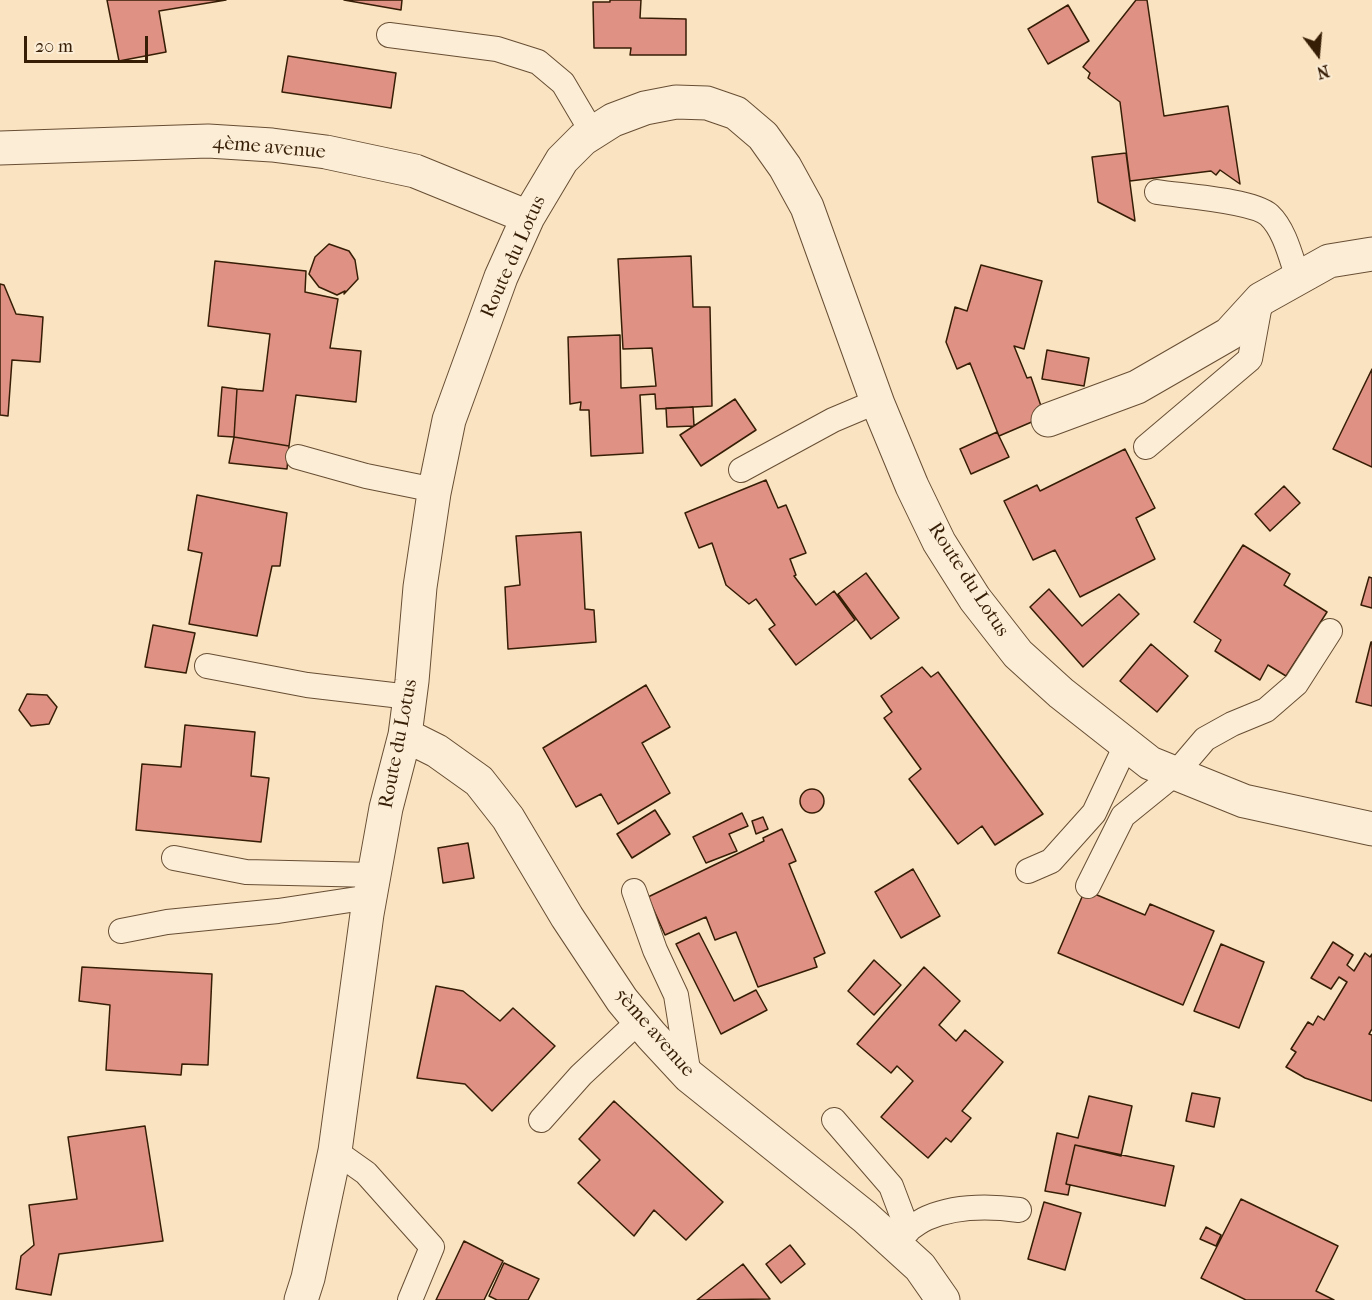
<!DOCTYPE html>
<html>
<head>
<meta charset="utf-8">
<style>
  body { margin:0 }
  #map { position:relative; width:1372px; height:1300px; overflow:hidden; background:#fae3c0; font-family:"IM FELL French Canon",serif }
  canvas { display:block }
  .north { position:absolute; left:1288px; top:24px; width:60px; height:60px; -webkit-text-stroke:4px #fcedd6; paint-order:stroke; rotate:164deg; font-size:16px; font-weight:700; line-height:24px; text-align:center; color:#361d05 }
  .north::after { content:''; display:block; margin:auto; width:21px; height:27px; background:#361d05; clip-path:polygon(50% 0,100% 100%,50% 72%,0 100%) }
  .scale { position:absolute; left:24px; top:36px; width:124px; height:27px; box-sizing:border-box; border:3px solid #361d05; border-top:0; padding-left:8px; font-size:18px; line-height:21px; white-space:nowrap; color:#361d05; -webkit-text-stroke:4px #fcedd6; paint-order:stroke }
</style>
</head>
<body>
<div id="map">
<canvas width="1372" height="1300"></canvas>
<div class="north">N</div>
<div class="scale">20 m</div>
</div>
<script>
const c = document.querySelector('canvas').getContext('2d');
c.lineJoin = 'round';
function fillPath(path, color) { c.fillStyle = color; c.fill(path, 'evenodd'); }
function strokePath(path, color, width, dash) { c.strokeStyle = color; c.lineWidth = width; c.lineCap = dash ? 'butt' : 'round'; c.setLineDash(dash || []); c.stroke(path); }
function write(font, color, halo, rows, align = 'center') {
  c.font = font + ' "IM FELL French Canon",serif'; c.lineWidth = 5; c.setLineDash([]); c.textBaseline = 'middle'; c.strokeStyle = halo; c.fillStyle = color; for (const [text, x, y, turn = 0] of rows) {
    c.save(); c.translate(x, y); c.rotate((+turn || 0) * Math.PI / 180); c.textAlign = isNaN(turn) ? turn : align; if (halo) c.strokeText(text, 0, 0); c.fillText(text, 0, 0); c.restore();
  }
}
const building = new Path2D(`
  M 107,0 L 226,0 L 159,11 L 166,52 L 119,61 Z
  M 344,0 L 402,0 L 401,10 Z
  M 610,0 L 641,0 L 640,18 L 686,19 L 686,55 L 630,55 L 631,48 L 594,48 L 593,2 L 610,2 Z
  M 1136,0 L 1147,0 L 1164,116 L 1228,106 L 1240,184 L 1220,170 L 1216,175 L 1211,171 L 1130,181 L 1120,102 L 1088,78 L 1090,73 L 1083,67 Z
  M 1068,5 L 1089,41 L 1048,64 L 1028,29 Z
  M 288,56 L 396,73 L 391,108 L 282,92 Z
  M 1126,153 L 1135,221 L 1098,202 L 1092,157 Z
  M 329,244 L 349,251 L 355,260 L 358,279 L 344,294 L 345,291 L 337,295 L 319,287 L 309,274 L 315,257 Z
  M 691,256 L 693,307 L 710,307 L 712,406 L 656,409 L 655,394 L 640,395 L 643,453 L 591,456 L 589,410 L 580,410 L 581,402 L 570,404 L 568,337 L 620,335 L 621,388 L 656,386 L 652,348 L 623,349 L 618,259 Z
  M 215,261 L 306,271 L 305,292 L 338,299 L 330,348 L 361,351 L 356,402 L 296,395 L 289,446 L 234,437 L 237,389 L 263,391 L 270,334 L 208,326 Z
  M 981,265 L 1042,281 L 1024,349 L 1014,346 L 1027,378 L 1031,377 L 1041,406 L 1038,407 L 1041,418 L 999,436 L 970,363 L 957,369 L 946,342 L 955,307 L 967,311 Z
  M 0,284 L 4,285 L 16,314 L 43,317 L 40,362 L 12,360 L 8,416 L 0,415 Z
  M 1047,350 L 1089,358 L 1084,386 L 1042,379 Z
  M 1372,369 L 1372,467 L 1333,449 Z
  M 222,387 L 237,389 L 234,437 L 218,436 Z
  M 735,399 L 756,430 L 701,466 L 680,435 Z
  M 693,407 L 694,426 L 667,427 L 666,408 Z
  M 997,432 L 1009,457 L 971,474 L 960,449 Z
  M 234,437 L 289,446 L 287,469 L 229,463 Z
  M 1125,449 L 1155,508 L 1136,518 L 1155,559 L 1080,597 L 1055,550 L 1033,560 L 1004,501 L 1037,485 L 1040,491 Z
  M 766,480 L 778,508 L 786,505 L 806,553 L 790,559 L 796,575 L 794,576 L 816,605 L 834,591 L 855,620 L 796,665 L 769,629 L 775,625 L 756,599 L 749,604 L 726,585 L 712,543 L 699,548 L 685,513 Z
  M 1284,486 L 1300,503 L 1270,531 L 1255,514 Z
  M 197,495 L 287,513 L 280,566 L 272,566 L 257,636 L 189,624 L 202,553 L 188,550 Z
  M 581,532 L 585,609 L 594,610 L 596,642 L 508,649 L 505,587 L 520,585 L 516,536 Z
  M 1243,545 L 1290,574 L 1284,585 L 1327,612 L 1286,676 L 1268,665 L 1260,680 L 1215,651 L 1221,640 L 1194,622 Z
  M 866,573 L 899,618 L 871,639 L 838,594 Z
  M 1369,577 L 1372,578 L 1372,608 L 1361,605 Z
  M 1049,589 L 1082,626 L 1119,594 L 1139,614 L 1083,667 L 1030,607 Z
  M 153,625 L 195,633 L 186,673 L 145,667 Z
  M 1371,642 L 1372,642 L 1372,706 L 1356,702 Z
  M 1151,644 L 1188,676 L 1157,712 L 1120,681 Z
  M 922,667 L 931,677 L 938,672 L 1043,814 L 995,845 L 982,826 L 958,844 L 909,779 L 921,769 L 884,718 L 892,712 L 881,696 Z
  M 646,685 L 670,727 L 642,743 L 670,793 L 618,824 L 601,794 L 576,807 L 543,748 Z
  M 27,694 L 47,695 L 57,707 L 49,724 L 31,726 L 19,710 Z
  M 185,725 L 255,732 L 251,776 L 269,778 L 261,842 L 136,830 L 142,764 L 181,767 Z
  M800 801a12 12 0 1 1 24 0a12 12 0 1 1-24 0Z
  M 655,810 L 670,834 L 632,858 L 617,834 Z
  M 742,813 L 748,826 L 729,834 L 737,851 L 706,863 L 693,837 Z
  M 763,817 L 768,829 L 756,834 L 752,821 Z
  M 782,829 L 796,861 L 789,864 L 825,953 L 814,958 L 817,967 L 758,987 L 736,932 L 715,940 L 706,917 L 665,935 L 648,897 L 764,841 L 763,838 Z
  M 468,843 L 474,878 L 443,883 L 438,848 Z
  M 913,869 L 940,916 L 901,938 L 875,892 Z
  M 1085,890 L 1145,915 L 1150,904 L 1214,931 L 1183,1005 L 1058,953 Z
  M 699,933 L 734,1001 L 756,990 L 767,1010 L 721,1034 L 676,944 Z
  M 1333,942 L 1353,955 L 1347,965 L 1354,971 L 1365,953 L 1370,957 L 1372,954 L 1372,1029 L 1369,1034 L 1372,1035 L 1372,1101 L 1305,1078 L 1286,1067 L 1296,1052 L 1291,1049 L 1308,1022 L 1313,1025 L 1318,1016 L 1324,1020 L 1347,982 L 1339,977 L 1331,989 L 1311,978 Z
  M 1221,944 L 1264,962 L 1239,1028 L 1194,1011 Z
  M 874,960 L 901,985 L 874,1015 L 848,991 Z
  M 82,967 L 212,974 L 208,1065 L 182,1064 L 181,1075 L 106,1070 L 110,1005 L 79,1001 Z
  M 924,967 L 960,1001 L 939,1025 L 956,1041 L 965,1030 L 1003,1062 L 962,1111 L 971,1118 L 951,1142 L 946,1138 L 928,1158 L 881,1117 L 913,1081 L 897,1066 L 891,1073 L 857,1044 Z
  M 436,986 L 463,991 L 500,1021 L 513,1008 L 555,1046 L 492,1111 L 465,1084 L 417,1078 Z
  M 1192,1093 L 1220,1098 L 1214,1127 L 1186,1121 Z
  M 1089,1096 L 1132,1106 L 1121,1156 L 1075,1145 L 1066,1184 L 1070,1185 L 1068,1195 L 1045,1191 L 1057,1133 L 1078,1138 Z
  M 614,1101 L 723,1202 L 686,1240 L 654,1210 L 634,1236 L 578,1183 L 600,1160 L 579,1139 Z
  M 145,1126 L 163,1241 L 59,1254 L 51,1295 L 16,1289 L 21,1256 L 34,1245 L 29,1205 L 77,1199 L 68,1137 Z
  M 1075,1145 L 1174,1166 L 1165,1206 L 1066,1184 Z
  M 1241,1199 L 1338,1246 L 1316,1291 L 1334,1300 L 1246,1300 L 1201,1278 Z
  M 1044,1202 L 1081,1213 L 1065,1270 L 1028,1259 Z
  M 1206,1227 L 1221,1235 L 1216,1246 L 1200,1239 Z
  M 464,1241 L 503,1261 L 484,1300 L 436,1300 Z
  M 790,1245 L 805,1264 L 781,1283 L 766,1264 Z
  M 504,1263 L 539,1279 L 528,1300 L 497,1300 L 489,1296 Z
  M 743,1264 L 770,1299 L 697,1300 Z`);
fillPath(building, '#df9284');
strokePath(building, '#361d05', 1.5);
const lane = new Path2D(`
  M 389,35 L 497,49 L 538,62 L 563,83 L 592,132
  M 1157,192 C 1181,196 1252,200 1269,215 C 1285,230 1291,258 1298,278
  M 1146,447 L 1250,359 L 1261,299
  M 298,457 L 366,476 L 435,490
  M 741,470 L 833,420 L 878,401
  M 207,666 L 307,685 L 410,697
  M 174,858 L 246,872 L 374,875
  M 1028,871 L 1051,861 L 1094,813 L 1126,745
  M 1088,886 L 1123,816 L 1176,773 L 1205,739 L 1232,724 L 1266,710 L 1296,684 L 1330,631
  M 634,891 L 655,950 L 676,995 L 689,1076
  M 121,931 L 167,922 L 278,911 L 370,897
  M 541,1120 L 581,1075 L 639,1021
  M 834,1120 L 891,1186 L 908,1231
  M 335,1151 L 366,1173 L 432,1247 L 410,1300
  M 892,1242 C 903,1235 915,1223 927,1218 C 955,1206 989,1206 1019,1210`);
const street = new Path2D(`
  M 0,148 L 208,141 L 272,145 L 326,152 L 415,171 L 528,217
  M 1048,420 L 1137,387 L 1229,334 L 1261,299 L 1329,261 L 1372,254
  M 405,735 L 437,751 L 479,781 L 508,818 L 567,917 L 622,1000 L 651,1035 L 689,1076 L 865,1217 L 920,1267 L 943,1300
  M 301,1300 L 308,1278 L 335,1151 L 367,914 L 386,808 L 405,735 L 412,681 L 420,587 L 434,493 L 449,420 L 501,277 L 528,217 L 562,160 L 583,139 L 613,120 L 645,108 L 676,102 L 707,103 L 736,113 L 763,136 L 785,167 L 807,207 L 878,404 L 912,486 L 939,542 L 975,599 L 1018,654 L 1061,693 L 1150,763 L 1244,801 L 1372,829`);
strokePath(lane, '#674e34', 26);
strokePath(street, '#674e34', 35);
strokePath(lane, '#fcedd6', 24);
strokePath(street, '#fcedd6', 33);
write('20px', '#361d05', '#fcedd6', [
  ["4ème avenue",269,148,5],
  ["Route du Lotus",514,257,-66],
  ["Route du Lotus",968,580,57],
  ["Route du Lotus",399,744,-79],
  ["5ème avenue",654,1033,49]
]);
</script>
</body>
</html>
